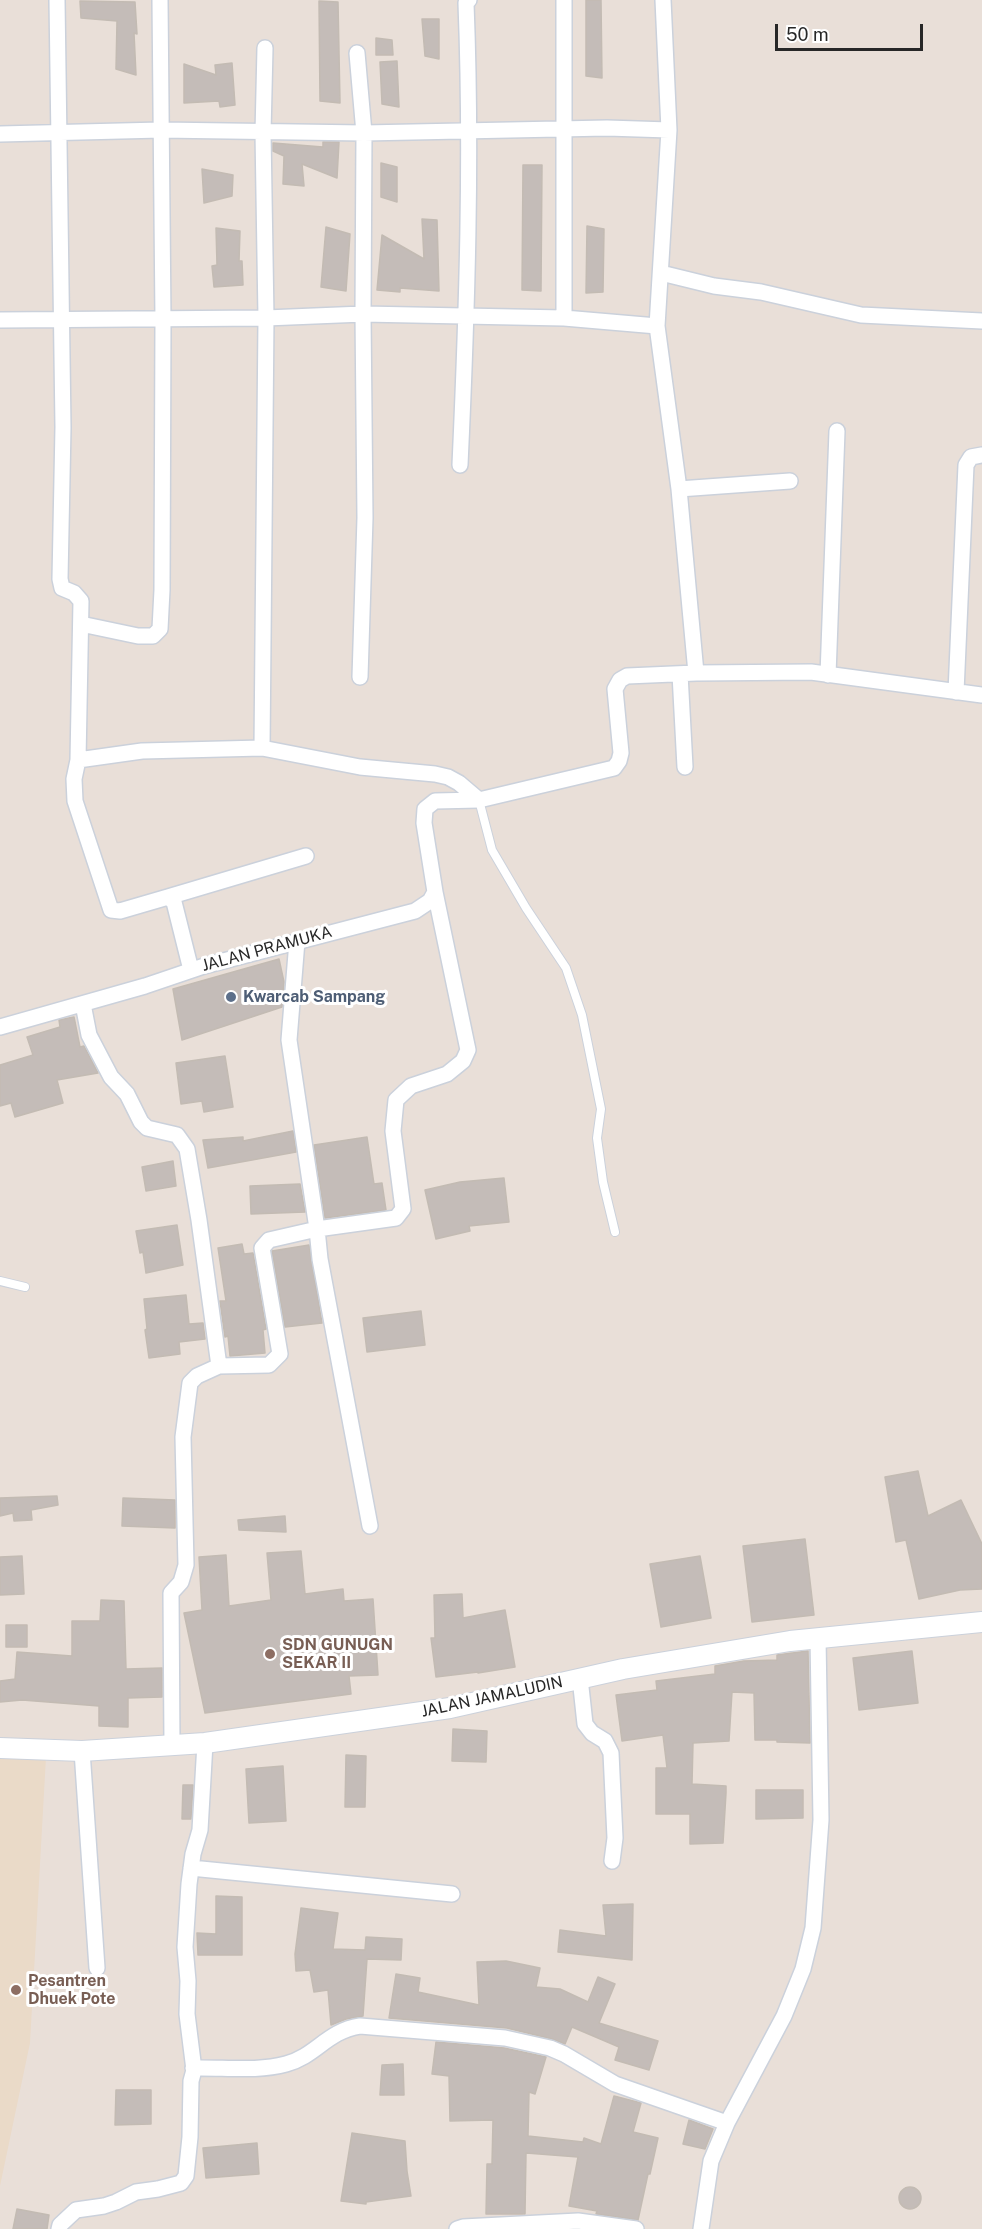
<!DOCTYPE html>
<html>
<head>
<meta charset="utf-8">
<style>
  body { margin:0 }
  #map { position:relative; width:982px; height:2229px; overflow:hidden; background:#e9dfd8; font-family:"Public Sans",sans-serif }
  canvas { display:block }
  .scale { position:absolute; left:775px; top:24px; width:148px; height:27px; box-sizing:border-box; border:3px solid #272727; border-top:0; padding-left:8px; font-size:18px; line-height:21px; white-space:nowrap; color:#272727; -webkit-text-stroke:4px #fff; paint-order:stroke }
</style>
</head>
<body>
<div id="map">
<canvas width="982" height="2229"></canvas>
<div class="scale">50 m</div>
</div>
<script>
const c = document.querySelector('canvas').getContext('2d');
c.lineJoin = 'round';
function fillPath(path, color) { c.fillStyle = color; c.fill(path, 'evenodd'); }
function strokePath(path, color, width, dash) { c.strokeStyle = color; c.lineWidth = width; c.lineCap = dash ? 'butt' : 'round'; c.setLineDash(dash || []); c.stroke(path); }
function write(font, color, halo, rows, align = 'center') {
  c.font = font + ' "Public Sans",sans-serif'; c.lineWidth = 6; c.setLineDash([]); c.textBaseline = 'middle'; c.strokeStyle = halo; c.fillStyle = color; for (const [text, x, y, turn = 0] of rows) {
    c.save(); c.translate(x, y); c.rotate((+turn || 0) * Math.PI / 180); c.textAlign = isNaN(turn) ? turn : align; if (halo) c.strokeText(text, 0, 0); c.fillText(text, 0, 0); c.restore();
  }
}
fillPath(new Path2D(`
  M 46,1757 L 30,2043 L 0,2186 L 0,1758 Z`), '#eadac8');
const building = new Path2D(`
  M 586,0 L 601,0 L 602,78 L 586,76 Z
  M 80,1 L 135,2 L 137,34 L 134,33 L 136,75 L 116,69 L 117,21 L 81,18 Z
  M 319,1 L 338,2 L 340,103 L 320,101 Z
  M 422,19 L 439,19 L 439,59 L 425,56 Z
  M 376,38 L 392,40 L 393,55 L 376,55 Z
  M 397,61 L 399,107 L 382,104 L 380,62 Z
  M 232,63 L 235,105 L 220,107 L 219,101 L 184,103 L 184,64 L 216,75 L 215,65 Z
  M 323,142 L 339,142 L 337,178 L 302,164 L 304,186 L 283,184 L 284,156 L 273,151 L 273,143 L 323,147 Z
  M 381,163 L 397,167 L 397,202 L 381,197 Z
  M 523,165 L 542,165 L 541,291 L 522,290 Z
  M 202,169 L 233,175 L 232,196 L 204,203 Z
  M 422,219 L 437,220 L 439,291 L 400,288 L 400,292 L 377,290 L 382,235 L 424,259 Z
  M 587,226 L 604,229 L 603,292 L 586,293 Z
  M 326,227 L 350,234 L 346,291 L 321,287 Z
  M 216,228 L 240,231 L 239,261 L 242,261 L 243,285 L 214,287 L 212,266 L 217,265 Z
  M 279,959 L 284,982 L 282,1007 L 182,1040 L 173,989 Z
  M 74,1017 L 80,1047 L 84,1046 L 98,1073 L 57,1080 L 63,1103 L 15,1117 L 11,1103 L 0,1106 L 0,1065 L 33,1055 L 27,1037 L 60,1027 L 59,1020 Z
  M 225,1056 L 233,1107 L 204,1112 L 202,1101 L 181,1104 L 176,1063 Z
  M 293,1131 L 296,1152 L 208,1168 L 203,1140 L 243,1137 L 243,1141 Z
  M 367,1137 L 374,1184 L 382,1183 L 386,1210 L 325,1218 L 314,1145 Z
  M 173,1161 L 176,1186 L 146,1191 L 142,1167 Z
  M 504,1178 L 509,1222 L 469,1226 L 470,1231 L 436,1239 L 425,1190 L 460,1182 Z
  M 300,1184 L 305,1212 L 251,1214 L 250,1186 Z
  M 177,1225 L 183,1265 L 146,1273 L 143,1252 L 140,1253 L 136,1231 Z
  M 242,1244 L 244,1254 L 253,1253 L 266,1329 L 263,1330 L 265,1353 L 230,1356 L 228,1336 L 225,1337 L 220,1301 L 226,1301 L 218,1248 Z
  M 309,1245 L 322,1323 L 285,1327 L 272,1251 Z
  M 186,1295 L 189,1324 L 203,1323 L 205,1339 L 179,1342 L 180,1354 L 149,1358 L 145,1330 L 147,1329 L 144,1299 Z
  M 421,1311 L 425,1345 L 367,1352 L 363,1318 Z
  M 918,1471 L 928,1516 L 961,1500 L 982,1544 L 982,1589 L 960,1590 L 919,1599 L 906,1540 L 896,1542 L 885,1477 Z
  M 57,1496 L 58,1505 L 31,1510 L 32,1520 L 14,1521 L 13,1513 L 0,1516 L 0,1498 Z
  M 123,1498 L 175,1500 L 175,1528 L 122,1526 Z
  M 285,1516 L 286,1532 L 239,1530 L 238,1520 Z
  M 805,1539 L 814,1615 L 752,1622 L 743,1546 Z
  M 301,1551 L 305,1594 L 343,1589 L 344,1601 L 373,1599 L 378,1675 L 349,1676 L 351,1694 L 205,1713 L 184,1613 L 202,1610 L 199,1557 L 226,1555 L 229,1606 L 271,1600 L 267,1553 Z
  M 22,1556 L 24,1594 L 0,1595 L 0,1557 Z
  M 700,1556 L 711,1618 L 661,1627 L 650,1564 Z
  M 462,1594 L 463,1618 L 505,1610 L 515,1667 L 478,1673 L 478,1672 L 436,1677 L 431,1638 L 435,1638 L 434,1595 Z
  M 101,1600 L 124,1601 L 126,1669 L 162,1668 L 162,1697 L 128,1698 L 128,1727 L 99,1726 L 99,1706 L 22,1700 L 0,1702 L 0,1681 L 15,1679 L 17,1652 L 72,1656 L 72,1621 L 100,1621 Z
  M 6,1625 L 27,1625 L 27,1647 L 6,1647 Z
  M 808,1651 L 810,1743 L 777,1742 L 777,1740 L 755,1740 L 754,1693 L 732,1692 L 729,1741 L 693,1743 L 692,1784 L 726,1786 L 726,1793 L 723,1843 L 690,1844 L 690,1814 L 656,1814 L 656,1768 L 667,1768 L 663,1735 L 622,1741 L 616,1695 L 657,1690 L 656,1681 L 715,1674 L 715,1666 L 744,1661 L 777,1660 L 777,1655 Z
  M 912,1651 L 918,1703 L 859,1710 L 853,1658 Z
  M 453,1729 L 487,1731 L 486,1762 L 452,1761 Z
  M 346,1755 L 366,1756 L 365,1807 L 345,1807 Z
  M 283,1766 L 286,1821 L 249,1823 L 246,1769 Z
  M 183,1785 L 193,1785 L 191,1819 L 182,1819 Z
  M 756,1790 L 803,1790 L 803,1818 L 756,1819 Z
  M 216,1896 L 242,1897 L 242,1955 L 198,1955 L 197,1933 L 216,1934 Z
  M 633,1904 L 632,1960 L 558,1952 L 560,1930 L 606,1936 L 603,1905 Z
  M 301,1908 L 338,1913 L 333,1949 L 365,1950 L 366,1937 L 402,1939 L 401,1960 L 367,1959 L 363,2016 L 346,2019 L 331,2025 L 328,1990 L 314,1992 L 310,1970 L 296,1971 L 295,1954 Z
  M 506,1961 L 540,1968 L 536,1987 L 560,1989 L 588,2002 L 598,1977 L 615,1984 L 599,2023 L 658,2041 L 649,2070 L 615,2060 L 619,2047 L 572,2027 L 565,2044 L 552,2039 L 507,2028 L 389,2018 L 396,1974 L 420,1978 L 418,1992 L 479,2005 L 477,1962 Z
  M 436,2042 L 504,2048 L 546,2057 L 535,2094 L 529,2092 L 528,2136 L 583,2142 L 584,2138 L 601,2144 L 614,2096 L 641,2103 L 633,2132 L 658,2138 L 650,2174 L 648,2174 L 638,2220 L 596,2214 L 597,2211 L 569,2206 L 578,2157 L 526,2153 L 525,2214 L 486,2214 L 487,2164 L 492,2164 L 493,2120 L 450,2121 L 449,2076 L 432,2074 Z
  M 403,2064 L 404,2095 L 380,2095 L 382,2065 Z
  M 116,2090 L 151,2090 L 151,2124 L 115,2125 Z
  M 689,2120 L 713,2129 L 705,2149 L 683,2144 Z
  M 352,2133 L 405,2141 L 407,2171 L 411,2196 L 366,2202 L 366,2204 L 341,2201 Z
  M 257,2143 L 259,2174 L 206,2178 L 203,2148 Z
  M899 2198a11 11 0 1 1 22 0a11 11 0 1 1-22 0Z
  M 17,2209 L 49,2215 L 47,2229 L 13,2229 Z`);
fillPath(building, '#c4bcb8');
strokePath(building, '#c3bbb3', 1.5);
const service = new Path2D(`
  M 479,800 L 492,850 L 526,908 L 566,968 L 582,1015 L 601,1109 L 597,1138 L 603,1182 L 615,1232
  M 0,1281 L 25,1287`);
const minor = new Path2D(`
  M 57,0 L 63,427 L 60,579 L 62,588 L 74,593 L 81,601 L 78,760 L 74,779 L 75,801 L 111,910 L 120,911 L 168,897 L 174,902 L 191,970
  M 564,0 L 564,318
  M 663,0 L 669,130 L 657,326 L 679,489 L 696,673
  M 357,53 L 364,133 L 363,314 L 365,518 L 360,677
  M 0,134 L 161,130 L 364,133 L 607,128 L 669,130
  M 661,273 L 714,286 L 761,292 L 861,315 L 982,321
  M 0,320 L 266,318 L 363,314 L 564,318 L 657,326
  M 460,465 C 467,311 472,157 466,3 L 469,0
  M 679,489 L 790,481
  M 81,624 L 138,636 L 153,636 L 160,629 L 162,590 L 163,320 L 160,0
  M 680,674 L 685,767
  M 828,675 L 837,431
  M 956,692 L 966,465 L 971,457 L 982,455
  M 262,748 L 266,318 L 263,133 L 265,48
  M 78,760 L 142,751 L 262,748 L 360,767 L 435,774 L 448,777 L 459,783 L 479,800
  M 168,897 L 306,856
  M 83,1004 L 89,1035 L 111,1077 L 127,1094 L 141,1122 L 147,1128 L 177,1135 L 187,1149 L 199,1220 L 219,1366
  M 0,1027 L 145,986 L 204,966 L 415,911 L 430,901 L 435,892 L 424,823 L 425,809 L 435,801 L 479,800 L 614,768 L 619,761 L 621,753 L 615,689 L 620,680 L 627,676 L 696,673 L 811,672 L 982,695
  M 370,1526 L 320,1259 L 317,1229 L 396,1218 L 403,1209 L 393,1131 L 396,1100 L 411,1086 L 447,1074 L 463,1061 L 468,1050 L 435,892
  M 580,1678 L 585,1724 L 592,1733 L 605,1741 L 611,1753 L 615,1838 L 612,1861
  M 172,1745 L 171,1593 L 181,1582 L 186,1565 L 183,1437 L 190,1383 L 197,1376 L 219,1366 L 269,1365 L 280,1354 L 262,1248 L 269,1240 L 317,1229 L 289,1040 L 297,941
  M 82,1751 L 97,1968
  M 191,1868 L 452,1894
  M 193,2068 C 223,2067 257,2072 286,2064 C 316,2056 327,2031 360,2026 L 505,2038 L 550,2048 L 564,2054 L 615,2084 L 727,2123
  M 59,2229 L 60,2225 L 76,2210 L 104,2206 L 116,2202 L 136,2192 L 158,2189 L 181,2183 L 186,2176 L 190,2137 L 191,2081 L 194,2070 L 187,2014 L 188,1981 L 185,1947 L 189,1884 L 193,1854 L 200,1830 L 205,1743
  M 457,2229 L 463,2227 L 578,2221 L 636,2229
  M 701,2229 L 711,2161 L 727,2123 L 784,2016 L 803,1969 L 813,1928 L 821,1820 L 818,1638`);
const tertiary = new Path2D(`
  M 0,1748 L 82,1751 L 205,1743 L 450,1708 L 623,1669 L 790,1641 L 982,1622`);
strokePath(service, '#cbd1db', 10);
strokePath(minor, '#cbd1db', 18);
strokePath(tertiary, '#cbd1db', 22);
strokePath(service, '#fff', 8);
strokePath(minor, '#fff', 15);
strokePath(tertiary, '#fff', 20);
for (const [x, y, r, color] of [
  [231,997,6,"#5c6f8a"],
  [270,1654,6,"#8d6e63"],
  [16,1990,6,"#8d6e63"]
]) { const dot = new Path2D(); dot.arc(x, y, r, 0, 2 * Math.PI); c.fillStyle = color; c.fill(dot); strokePath(dot, '#fff', 2); }
write('16px', '#272727', '#fff', [
  ["JALAN PRAMUKA",267,949,-15],
  ["JALAN JAMALUDIN",492,1697,-12]
]);
write('bold 16px', '#4e5e75', '#fff', [
  ["Kwarcab Sampang",243,997]
], 'left');
write('bold 16px', '#785e54', '#fff', [
  ["SDN GUNUGN",282,1645],
  ["SEKAR II",282,1663],
  ["Pesantren",28,1981],
  ["Dhuek Pote",28,1999]
], 'left');
</script>
</body>
</html>
